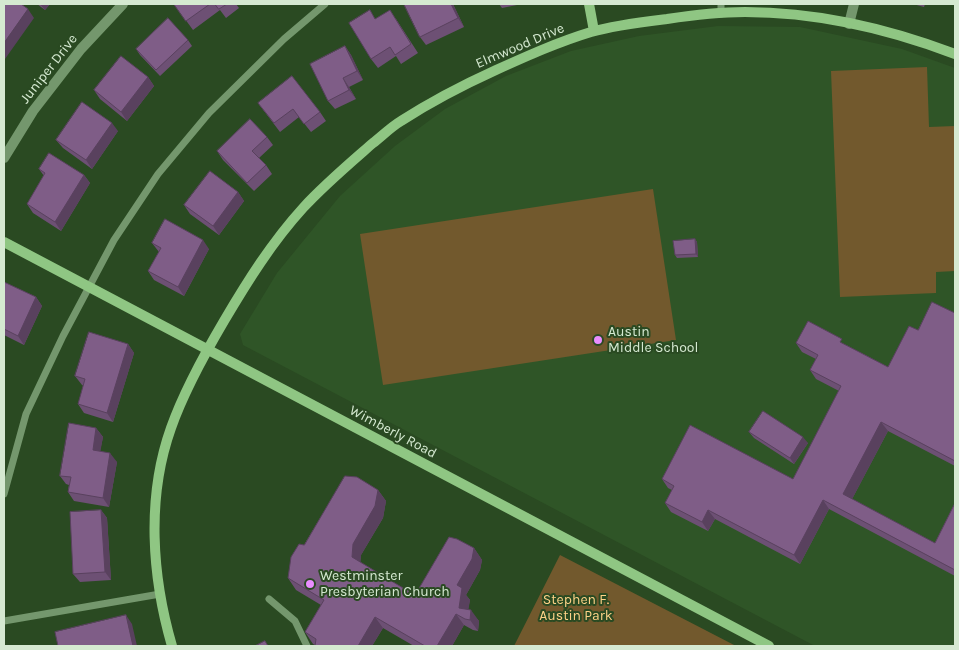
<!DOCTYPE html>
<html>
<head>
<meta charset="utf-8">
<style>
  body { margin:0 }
  #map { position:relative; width:959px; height:650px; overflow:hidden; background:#2a4a22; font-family:Karla,sans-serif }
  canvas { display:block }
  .frame { position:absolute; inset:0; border:5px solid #d5e9d1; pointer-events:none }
</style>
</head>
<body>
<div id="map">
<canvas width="959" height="650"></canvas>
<div class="frame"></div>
</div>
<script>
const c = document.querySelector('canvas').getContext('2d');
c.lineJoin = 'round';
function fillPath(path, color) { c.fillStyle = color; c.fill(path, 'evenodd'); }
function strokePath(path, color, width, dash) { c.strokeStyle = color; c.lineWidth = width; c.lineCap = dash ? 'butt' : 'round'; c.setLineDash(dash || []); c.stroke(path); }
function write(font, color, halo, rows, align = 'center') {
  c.font = font + ' Karla,sans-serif'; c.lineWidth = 4; c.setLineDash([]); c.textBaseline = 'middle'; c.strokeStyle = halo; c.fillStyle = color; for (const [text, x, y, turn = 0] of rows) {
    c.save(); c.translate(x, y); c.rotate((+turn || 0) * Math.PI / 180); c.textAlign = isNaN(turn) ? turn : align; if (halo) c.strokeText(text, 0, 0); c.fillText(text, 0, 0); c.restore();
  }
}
fillPath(new Path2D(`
  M 718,26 L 800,27 L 902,49 L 955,68 L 955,646 L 815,646 L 243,345 L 240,334 L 277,273 L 340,196 L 395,146 L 445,109 L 506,76 L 571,51 L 639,36 Z`), '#2f5527');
fillPath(new Path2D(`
  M 927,67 L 929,127 L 955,126 L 955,271 L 936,272 L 936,293 L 840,297 L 831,71 Z
  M 653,189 L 676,340 L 383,385 L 360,234 Z
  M 560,555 L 736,646 L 514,646 Z`), '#72592d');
strokePath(new Path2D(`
  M 721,14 L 721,4
  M 4,494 L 26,414 L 63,336 L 114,240 L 158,174 L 209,113 L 284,39 L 325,4
  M 269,599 L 295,621 L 307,646
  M 4,621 L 160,594`), '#74976d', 7);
strokePath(new Path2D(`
  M 849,24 L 854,4
  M 4,158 L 33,111 L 81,49 L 123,4`), '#74976d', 10);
strokePath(new Path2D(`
  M 589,4 L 594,31
  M 4,242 L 769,646
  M 172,646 C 152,577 146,498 171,428 C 184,391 204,355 224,321 C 247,282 272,242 303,208 C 324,185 349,164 373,143 C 382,136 391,127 401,121 C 432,101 463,85 496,70 C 527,56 558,42 591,32 C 615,25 642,22 667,19 C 693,15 719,12 745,12 C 816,12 889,29 955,54`), '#8fc683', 10);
fillPath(new Path2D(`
  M 37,4 L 50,4 L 45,10 Z
  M 174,4 L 236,4 L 239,8 L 226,18 L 220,10 L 193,30 Z
  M 453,4 L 464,27 L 426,45 L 420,37 Z
  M 499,4 L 522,4 L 502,8 Z
  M 913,4 L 925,4 L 924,7 Z
  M 376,19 L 396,19 L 418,53 L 401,64 L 396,56 L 378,68 L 371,59 Z
  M 188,40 L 192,46 L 160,76 L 140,55 L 136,49 Z
  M 345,46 L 351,55 L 363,80 L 349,87 L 356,99 L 335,109 L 328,101 Z
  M 148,77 L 154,86 L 127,121 L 100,99 L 94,90 Z
  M 258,103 L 320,112 L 326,121 L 311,132 L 299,117 L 280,132 Z
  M 118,131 L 92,169 L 63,148 L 56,140 Z
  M 267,137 L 273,145 L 259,158 L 266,165 L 272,174 L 254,191 L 223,160 L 217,151 Z
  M 39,169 L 84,175 L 90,183 L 61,231 L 33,213 L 27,204 L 44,176 Z
  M 238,192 L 244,201 L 219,235 L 190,214 L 184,205 Z
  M 695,239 L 697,242 L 698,257 L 677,258 L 675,255 Z
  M 152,243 L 209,249 L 184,296 L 154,280 L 148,271 L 159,252 Z
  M 4,282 L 36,297 L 42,306 L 24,345 L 4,335 Z
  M 955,313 L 955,466 L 888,431 L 852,499 L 935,543 L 955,503 L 955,576 L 829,509 L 800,564 L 715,519 L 708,531 L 671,512 L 665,503 L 672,490 L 668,488 L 662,479 L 793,479 L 839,391 L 816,379 L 810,370 L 816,359 L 802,352 L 796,343 L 846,345 L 888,367 L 918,330 Z
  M 128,344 L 134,353 L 113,422 L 84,413 L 78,404 L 84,386 L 82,385 L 75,376 Z
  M 96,428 L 103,437 L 100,451 L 117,462 L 109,507 L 74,501 L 68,492 L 69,485 L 66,484 L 60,476 Z
  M 749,432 L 808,443 L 794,464 L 754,438 Z
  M 378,490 L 386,501 L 383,518 L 361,555 L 360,563 L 403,588 L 418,590 L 474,548 L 482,560 L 480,570 L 466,595 L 470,600 L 468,609 L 479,621 L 478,631 L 473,630 L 464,625 L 452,646 L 414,646 L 383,628 L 372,646 L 315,646 L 315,645 L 313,644 L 305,632 L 321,605 L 296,590 L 288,578 L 304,545 Z
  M 101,510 L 107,518 L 111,580 L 80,582 L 73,574 Z`), '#6d5074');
fillPath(new Path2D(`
  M 40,4 L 50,4 L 45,10 Z
  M 451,4 L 453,4 L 464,27 L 458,18 Z
  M 28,9 L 34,18 L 5,59 L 4,57 L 4,43 Z
  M 345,46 L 351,55 L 363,80 L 357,71 Z
  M 148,77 L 154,86 L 127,121 L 121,112 Z
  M 343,78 L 349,87 L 356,99 L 349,90 Z
  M 112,123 L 118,131 L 92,169 L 86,160 Z
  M 84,175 L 90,183 L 61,231 L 55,222 Z
  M 238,192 L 244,201 L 219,235 L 213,226 Z
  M 695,239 L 697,242 L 698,257 L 696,254 Z
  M 203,240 L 209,249 L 184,296 L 178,287 Z
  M 36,297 L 42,306 L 24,345 L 18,336 Z
  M 128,344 L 134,353 L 113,422 L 107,413 Z
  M 881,422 L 888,431 L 850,503 L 843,494 Z
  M 96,428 L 103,437 L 99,459 L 93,450 Z
  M 803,437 L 808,443 L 794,464 L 790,458 Z
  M 110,453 L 117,462 L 109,507 L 103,498 Z
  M 378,490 L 386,501 L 383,518 L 361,555 L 360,569 L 352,557 L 353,544 Z
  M 823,500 L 829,509 L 800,564 L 794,555 Z
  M 101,510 L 107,518 L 111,580 L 105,572 Z
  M 708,510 L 715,519 L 708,531 L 702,522 Z
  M 474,548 L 482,560 L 480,570 L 466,595 L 470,600 L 467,619 L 459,608 L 457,585 Z
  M 471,610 L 479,621 L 478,631 L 470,620 Z
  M 456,614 L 464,625 L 452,646 L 437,646 Z
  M 126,615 L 132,624 L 137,646 L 133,646 Z
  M 375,617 L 383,628 L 372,646 L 358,646 Z`), '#59415e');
const building = new Path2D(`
  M 4,4 L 21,4 L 28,9 L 4,43 Z
  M 174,4 L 210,4 L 186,21 Z
  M 215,4 L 227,4 L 219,9 Z
  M 404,4 L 451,4 L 458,18 L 420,37 Z
  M 370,10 L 375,19 L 390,10 L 411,44 L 395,55 L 390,47 L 371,59 L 349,23 Z
  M 168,18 L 188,40 L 156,70 L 136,49 Z
  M 345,46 L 357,71 L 343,78 L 349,90 L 328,101 L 310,64 Z
  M 121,56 L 148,77 L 121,112 L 94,90 Z
  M 292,76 L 320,112 L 304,124 L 293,109 L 274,123 L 258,103 Z
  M 82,102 L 112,123 L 86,160 L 56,140 Z
  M 250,119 L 267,137 L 252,151 L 266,165 L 247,183 L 217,151 Z
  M 49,153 L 84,175 L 55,222 L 27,204 L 45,173 L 39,169 Z
  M 210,171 L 238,192 L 213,226 L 184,205 Z
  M 165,219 L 203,240 L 178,287 L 148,271 L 161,248 L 152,243 Z
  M 695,239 L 696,254 L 675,255 L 673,241 Z
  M 4,282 L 36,297 L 18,336 L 4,329 Z
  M 932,302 L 955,313 L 955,461 L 881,422 L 843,494 L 935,543 L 955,503 L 955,570 L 823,500 L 794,555 L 708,510 L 702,522 L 665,503 L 674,486 L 662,479 L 690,425 L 793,479 L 841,386 L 810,370 L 818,355 L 796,343 L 808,321 L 842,339 L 840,342 L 888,367 L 909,326 L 918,330 Z
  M 89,332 L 128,344 L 107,413 L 78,404 L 85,379 L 75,376 Z
  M 763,411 L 803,437 L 790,458 L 749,432 Z
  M 69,423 L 96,428 L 93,450 L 110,453 L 103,498 L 68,492 L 71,477 L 60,476 Z
  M 345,476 L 357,477 L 378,490 L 375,506 L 353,544 L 352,557 L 403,588 L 418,590 L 449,537 L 457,539 L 474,548 L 472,559 L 457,585 L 462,588 L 459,608 L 471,610 L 470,620 L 465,619 L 456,614 L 437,646 L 425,646 L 375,617 L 358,646 L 315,646 L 316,639 L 305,632 L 324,600 L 288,578 L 291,557 L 299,544 L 304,545 Z
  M 101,510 L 105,572 L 73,574 L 70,512 Z
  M 126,615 L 133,646 L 58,646 L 55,632 Z
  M 265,641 L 268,646 L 255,646 Z`);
fillPath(building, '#7f5d87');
strokePath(building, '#59415e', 1);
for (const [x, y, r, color] of [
  [598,340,5,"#e98dfe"],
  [310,584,5,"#e98dfe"]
]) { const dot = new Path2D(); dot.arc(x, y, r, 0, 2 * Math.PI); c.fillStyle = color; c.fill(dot); strokePath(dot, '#2a4a22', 2); }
write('14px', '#d5e9d1', '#2a4a22', [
  ["Elmwood Drive",520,46,-23],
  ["Juniper Drive",49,69,-52],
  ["Wimberly Road",393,432,28]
]);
write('14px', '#d5e9d1', '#2a4a22', [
  ["Austin",608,332],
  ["Middle School",608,348],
  ["Westminster",320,576],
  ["Presbyterian Church",320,592]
], 'left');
write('14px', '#fed288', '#2a4a22', [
  ["Stephen F.",576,600],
  ["Austin Park",576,616]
]);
</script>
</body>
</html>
